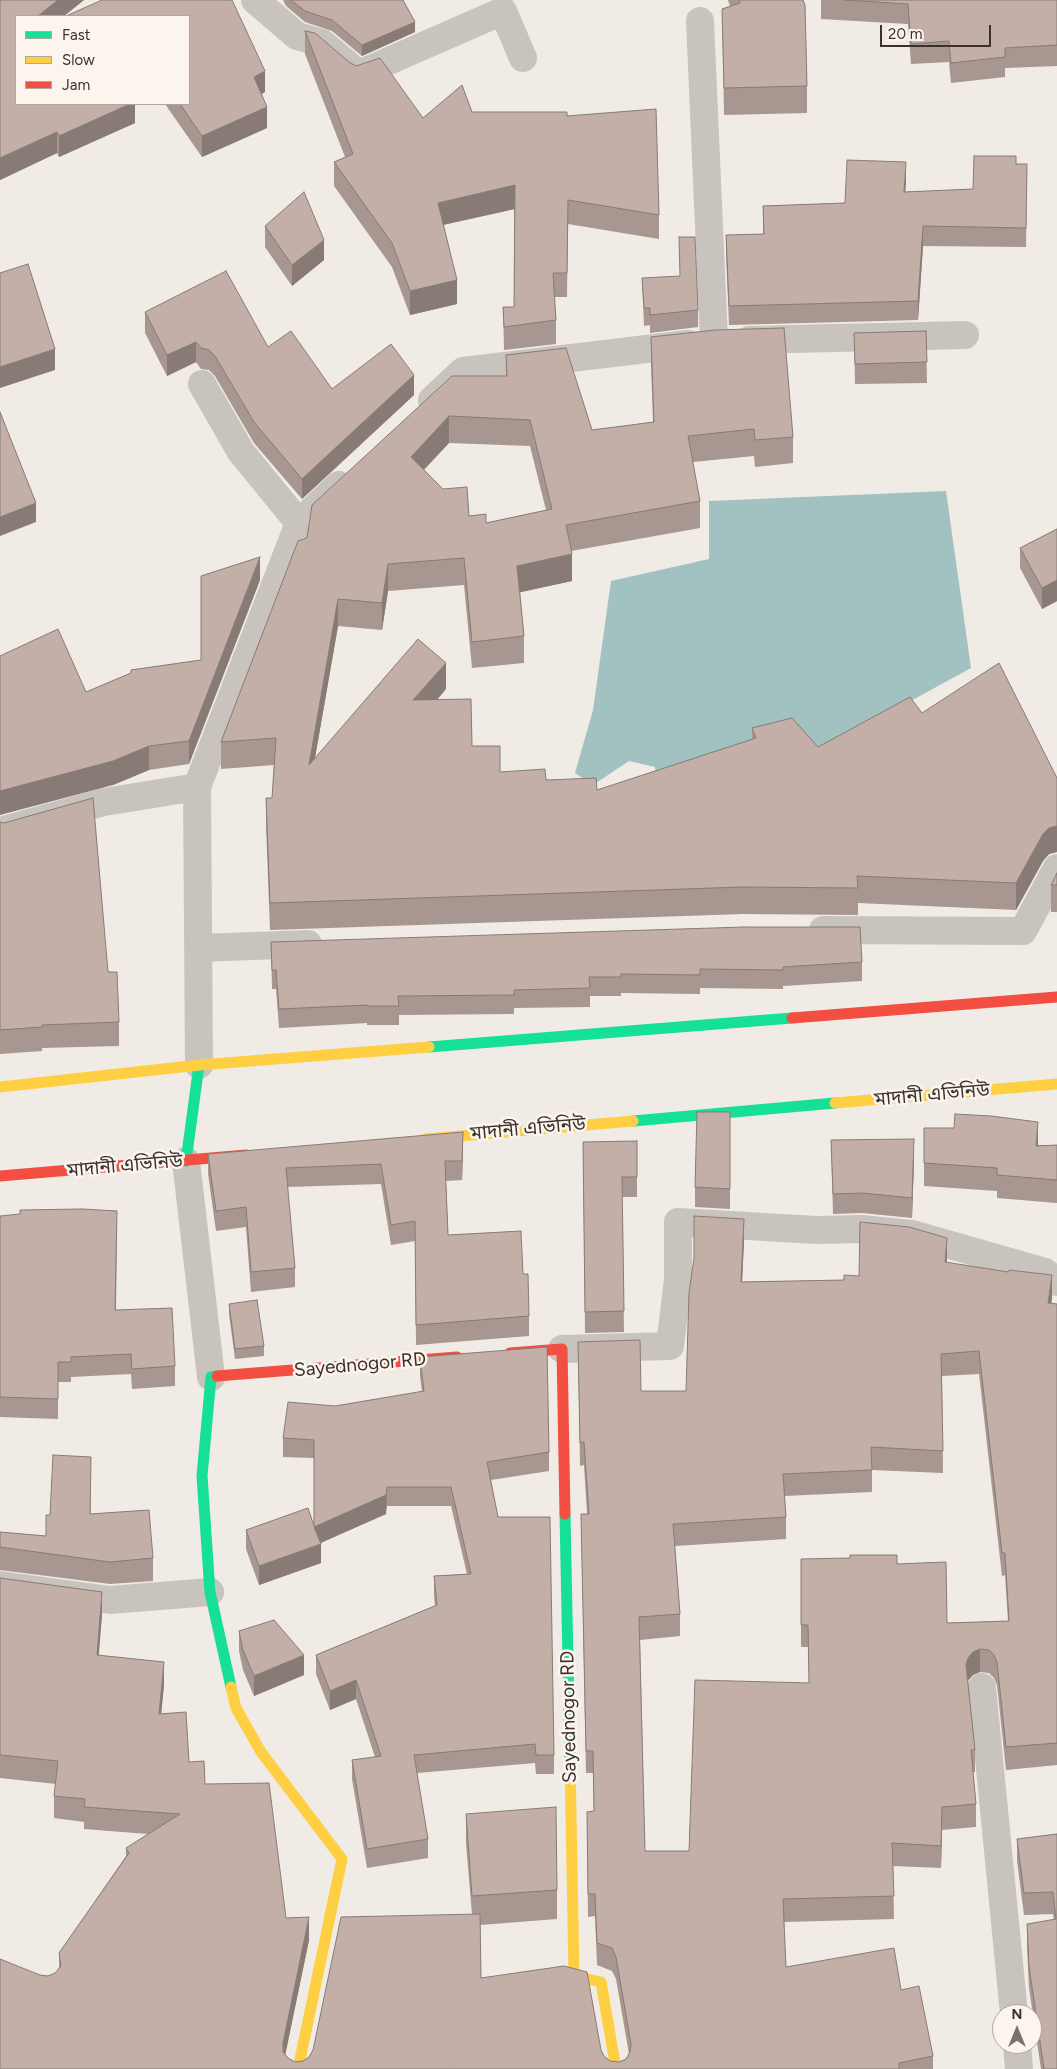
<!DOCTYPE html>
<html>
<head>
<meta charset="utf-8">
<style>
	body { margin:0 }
	#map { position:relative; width:1057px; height:2069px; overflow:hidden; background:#f0ebe5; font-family:Figtree,sans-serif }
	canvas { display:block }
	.legend { position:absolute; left:15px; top:15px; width:175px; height:90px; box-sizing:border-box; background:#fbf5ee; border:1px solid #aea6a0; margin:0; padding:6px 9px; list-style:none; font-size:15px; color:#3b302b }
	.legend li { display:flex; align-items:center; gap:10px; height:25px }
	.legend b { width:25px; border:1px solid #aea6a0 }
	.north { position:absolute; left:992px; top:2004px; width:50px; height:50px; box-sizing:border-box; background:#fbf5ee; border:1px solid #aea6a0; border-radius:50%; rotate:0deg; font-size:14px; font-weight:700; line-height:20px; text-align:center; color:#3b302b }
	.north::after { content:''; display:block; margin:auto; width:18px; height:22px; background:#7a716c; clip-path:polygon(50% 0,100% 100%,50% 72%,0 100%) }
	.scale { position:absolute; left:880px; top:25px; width:111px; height:22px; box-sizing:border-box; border:2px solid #3b302b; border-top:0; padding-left:6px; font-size:15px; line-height:18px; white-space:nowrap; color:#3b302b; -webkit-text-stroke:4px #fbf5ee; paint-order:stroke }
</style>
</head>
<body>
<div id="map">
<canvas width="1057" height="2069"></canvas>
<ul class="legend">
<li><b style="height:6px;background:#16e098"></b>Fast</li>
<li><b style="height:6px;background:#ffcf43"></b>Slow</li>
<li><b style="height:6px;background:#f24e42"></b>Jam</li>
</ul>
<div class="north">N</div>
<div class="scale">20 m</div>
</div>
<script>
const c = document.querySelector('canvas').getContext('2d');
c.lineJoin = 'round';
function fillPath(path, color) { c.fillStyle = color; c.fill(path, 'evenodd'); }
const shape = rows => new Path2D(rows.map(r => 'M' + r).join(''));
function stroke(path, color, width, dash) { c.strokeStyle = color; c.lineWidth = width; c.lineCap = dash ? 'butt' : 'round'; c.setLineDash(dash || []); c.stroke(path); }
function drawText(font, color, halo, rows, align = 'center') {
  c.font = font + ' Figtree,"Noto Sans Bengali",sans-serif'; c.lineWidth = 5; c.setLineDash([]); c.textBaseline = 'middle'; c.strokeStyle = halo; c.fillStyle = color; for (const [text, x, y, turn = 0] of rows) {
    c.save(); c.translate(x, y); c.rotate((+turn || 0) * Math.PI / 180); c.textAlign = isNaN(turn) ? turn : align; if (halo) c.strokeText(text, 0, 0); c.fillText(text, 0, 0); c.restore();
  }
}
fillPath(shape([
	[946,491,971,668,814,754,658,785,655,767,629,761,593,785,575,773,593,710,611,581,709,559,709,501]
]), '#a1c2c1');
stroke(shape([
	[255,0,297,36,322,43,359,74,503,11,523,58],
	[700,21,714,341],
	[749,340,965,335],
	[202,384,241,452,299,523],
	[432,400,463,371,688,344],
	[197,787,199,1065],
	[0,831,104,802,197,787,299,523,339,485],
	[823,930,1023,931,1057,868],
	[200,948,308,944],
	[186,1161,211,1377],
	[562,1349,670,1346,678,1280,678,1222,817,1230,861,1229,912,1234,1045,1272,1057,1282],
	[0,1585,110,1600,210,1592],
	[982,1687,1014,2014],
	[1017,2044,1019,2069]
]), '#c9c3be', 28);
stroke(shape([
	[429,1047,792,1018],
	[633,1121,835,1103],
	[186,1161,199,1065],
	[217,1376,211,1377,202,1476,210,1592,231,1687],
	[565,1514,570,1762]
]), '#16e098', 11);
stroke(shape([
	[0,1087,199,1065,429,1047],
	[835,1103,1057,1084],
	[426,1139,633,1121],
	[231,1687,236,1708,261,1752,342,1859,298,2069],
	[570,1762,574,1976,601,1982,616,2069]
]), '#ffcf43', 11);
stroke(shape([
	[792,1018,1057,997],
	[0,1176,246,1155],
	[510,1353,562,1349,565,1514],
	[217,1376,457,1357]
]), '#f24e42', 11);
fillPath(shape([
	[0,0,84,0,64,16,16,16,135,104,135,123,59,157,57,153,0,180],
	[283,0,403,0,415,32,362,56,332,31,305,22,286,6],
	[728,0,803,0,807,86,807,113,724,115,722,9,730,6],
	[821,0,1057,0,1057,66,1005,68,1005,77,951,83,949,62,911,64,908,24,821,19],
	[305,31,349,62,423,118,472,112,567,116,659,215,659,239,568,224,567,297,554,297,556,320,556,344,504,350,503,307,514,307,514,209,443,225,457,304,410,315,392,267,334,186,334,162,345,157,305,54],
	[265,92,262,94,267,128,202,157,165,104,189,104],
	[1016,164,1027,164,1026,247,923,246,918,320,729,325,726,254,726,235,763,234,763,206,845,203,906,181,905,192,973,189],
	[265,226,324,260,292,286,265,247],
	[642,278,698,310,698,327,650,333,650,325,644,326],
	[145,312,268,347,332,389,414,395,302,499,254,443,215,376,209,370,201,369,196,362,167,376,145,333],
	[926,331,927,383,855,384,854,333],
	[651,337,793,437,793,463,755,467,754,456,693,462,700,501,700,528,571,551,572,581,520,592,524,636,524,663,472,668,464,585,388,591,382,630,338,626,315,758,446,689,437,700,472,746,500,772,546,780,597,790,752,740,752,728,818,747,922,713,1057,778,1057,852,1049,854,1043,861,1016,910,858,903,858,915,743,914,270,930,266,825,266,798,272,798,274,765,221,769,221,742,307,538,312,505,506,376,506,355,592,430,653,422,651,364],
	[449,443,530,446,546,510,486,523,469,516,424,470],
	[1057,529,1057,601,1042,609,1020,568,1020,548],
	[260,580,189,764,149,770,113,785,86,692,131,673,131,670,201,660],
	[0,822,108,972,119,1022,119,1046,42,1048,42,1051,0,1054],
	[1057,873,1057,912,1051,912,1051,885],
	[271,942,862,962,862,981,783,986,783,989,700,988,700,994,621,993,621,996,590,996,590,1007,514,1008,514,1014,399,1015,399,1025,367,1025,367,1023,279,1028,276,989,272,989],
	[730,1112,730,1209,695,1207,695,1187],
	[924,1128,1038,1145,1057,1145,1057,1203,997,1198,997,1191,924,1186],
	[831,1140,914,1159,912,1218,862,1213,833,1214],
	[637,1141,637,1197,622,1197,624,1332,585,1333,583,1142],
	[463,1151,462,1180,446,1181,448,1235,523,1274,529,1316,529,1336,416,1345,415,1241,391,1245,381,1184,287,1187,295,1268,295,1287,251,1292,246,1227,216,1231,208,1174,208,1154],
	[0,1216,117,1232,116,1310,175,1366,175,1386,132,1389,131,1374,71,1377,71,1382,58,1382,58,1419,0,1417],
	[744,1241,742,1282,844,1280,859,1276,947,1263,1052,1298,1051,1304,1057,1304,1057,1765,1006,1770,997,1685,994,1678,989,1673,980,1672,973,1675,968,1681,975,1750,975,1772,973,1772,976,1804,976,1827,942,1830,941,1868,893,1866,894,1919,784,1922,786,1967,901,1990,933,2056,933,2069,0,2069,40,1975,48,1976,55,1973,59,1968,59,1953,126,1856,126,1848,148,1834,84,1829,84,1822,54,1818,54,1796,56,1784,0,1778,0,1578,102,1615,98,1655,164,1685,161,1714,189,1762,205,1784,286,1918,309,1940,285,2054,288,2058,295,2062,303,2061,309,2057,472,1914,466,1843,466,1814,557,1890,557,1919,480,1925,481,1978,601,2050,604,2056,610,2061,619,2062,626,2059,629,2054,616,1979,612,1971,597,1965,595,1916,588,1917,587,1812,594,1811,593,1773,586,1773,581,1514,587,1514,584,1465,580,1466,578,1342,641,1391,686,1391],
	[979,1374,1002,1576,1005,1575,1008,1621,947,1623,801,1559,801,1647,808,1647,809,1683,689,1851,645,1851,640,1640,680,1636,680,1614,675,1546,786,1539,786,1517,784,1496,872,1492,872,1470,943,1473,942,1376],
	[229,1304,264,1346,264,1356,235,1359,229,1314],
	[420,1357,549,1452,549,1471,491,1480,498,1517,554,1755,554,1774,536,1774,535,1763,417,1773,428,1839,428,1858,367,1868,352,1779,352,1760,375,1757,356,1699,330,1710,316,1674,316,1655,435,1606,434,1595,434,1576,467,1574,451,1506,387,1506,386,1514,320,1543,321,1563,259,1585,246,1549,246,1530,314,1526,314,1458,283,1457,283,1438,335,1406,422,1392,420,1376],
	[91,1479,90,1514,153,1558,153,1581,110,1584,0,1570,0,1532,46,1536,50,1515],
	[239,1631,304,1675,254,1696,243,1670,239,1651],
	[1057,1834,1057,2069,1041,2069,1029,1988,1027,1947,1027,1924,1054,1920,1053,1914,1024,1915,1017,1861,1017,1839]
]), '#a89690');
fillPath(shape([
	[58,0,84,0,64,16,38,16],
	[415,22,415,32,362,56,362,45],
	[265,71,265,92,254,98,254,77],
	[127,104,135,104,135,123,59,157,59,136],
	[267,107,267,128,202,157,202,136],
	[57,132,57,153,0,180,0,158],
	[906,162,906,181,904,211,904,192],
	[515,185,515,209,438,226,438,203],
	[923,226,923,246,918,320,918,301],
	[324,240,324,260,292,286,292,265],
	[457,280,457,304,410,315,410,291],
	[196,342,196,362,167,376,167,355],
	[55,349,55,370,0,388,0,367],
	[414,375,414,395,302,499,302,479],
	[449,416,449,443,411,483,411,457],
	[36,503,36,522,0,536,0,517],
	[572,554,572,581,517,593,517,566],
	[260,557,260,580,189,764,189,741],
	[388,564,388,591,382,630,382,603],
	[1057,580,1057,601,1042,609,1042,588],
	[338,599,338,626,309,792,309,765],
	[446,663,446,689,413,727,413,700],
	[149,746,149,770,113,785,0,815,0,791],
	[1057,826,1057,852,1049,854,1043,861,1016,910,1016,883,1043,834,1049,828],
	[1038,1122,1038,1145,1036,1168,1036,1146],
	[463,1132,463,1151,462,1180,462,1161],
	[914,1139,914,1159,912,1218,912,1198],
	[744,1219,744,1241,741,1304,741,1282],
	[947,1238,947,1260,945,1285,945,1262],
	[1052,1275,1052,1298,1048,1326,1048,1303],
	[91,1457,91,1479,90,1537,90,1514],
	[387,1487,386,1514,314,1546,314,1527],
	[321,1544,321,1563,259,1585,259,1566],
	[102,1592,102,1615,97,1678,97,1655],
	[980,1649,980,1672,973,1675,968,1680,966,1665,968,1658,973,1652],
	[304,1655,304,1675,254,1696,254,1676],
	[164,1662,164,1685,159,1736,159,1714],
	[356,1680,356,1699,330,1710,330,1691],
	[942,1807,942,1830,941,1868,941,1846],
	[309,1917,309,1940,283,2066,283,2043]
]), '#887a75');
const building = shape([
	[0,0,58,0,38,16,16,16,16,104,130,104,59,136,57,132,0,158,0,0],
	[102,0,232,0,265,71,254,77,267,107,202,136,180,104,189,104,189,16,66,16,102,0],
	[291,0,403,0,415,22,362,45,332,20,305,11,291,0],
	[739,0,803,0,805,5,807,86,724,88,722,9,740,3,739,0],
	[845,0,1057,0,1057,45,1005,48,1005,57,951,63,949,41,911,44,908,4,845,0],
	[305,31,315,33,349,62,356,66,380,58,423,118,462,85,472,112,567,112,567,116,656,109,659,215,568,200,567,273,553,273,556,320,504,327,503,307,514,307,515,185,438,203,457,280,410,291,392,243,334,162,353,154,305,31],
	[974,156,1016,156,1016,164,1027,164,1026,228,923,226,918,301,729,306,726,235,764,234,763,206,845,203,847,160,906,162,904,192,973,189,974,156],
	[304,192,324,240,292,265,265,226,304,192],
	[679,237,695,237,698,310,650,315,650,308,644,308,642,278,680,276,679,237],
	[28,264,55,349,0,367,0,273,28,264],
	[226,271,268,347,291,331,332,389,391,344,414,375,302,479,254,422,215,356,209,350,201,348,196,342,167,355,145,312,226,271],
	[784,328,793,437,755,440,754,429,688,436,700,501,566,525,572,554,517,566,524,636,472,642,464,558,388,564,382,603,338,599,309,765,418,639,446,663,413,700,471,699,472,746,500,746,500,772,545,769,546,780,596,778,597,790,756,738,752,728,792,718,818,747,910,697,922,713,999,663,1057,778,1057,826,1049,828,1043,834,1016,883,857,876,858,888,743,887,270,903,266,798,272,798,276,738,221,742,298,541,307,538,312,505,452,376,507,376,506,355,566,348,592,430,654,422,651,337,715,330,784,328],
	[449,416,530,420,552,509,486,523,486,514,469,516,467,487,443,489,411,457,449,416],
	[926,331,927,362,855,364,854,333,926,331],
	[0,412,36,503,0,517,0,412],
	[1057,529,1057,580,1042,588,1020,548,1057,529],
	[260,557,189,741,149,746,113,761,0,791,0,656,58,629,86,692,131,673,131,670,201,660,201,576,260,557],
	[93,798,108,972,117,972,119,1022,42,1025,42,1027,0,1030,0,822,4,823,93,798],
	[1057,873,1057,885,1051,885,1057,873],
	[744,927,860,927,862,962,783,967,783,970,700,969,700,975,621,974,621,977,589,977,590,988,514,990,514,995,398,996,399,1006,367,1006,367,1005,279,1009,276,970,272,970,271,942,744,927],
	[697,1112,730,1112,730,1189,695,1187,697,1112],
	[955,1114,991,1116,1038,1122,1036,1146,1057,1145,1057,1180,997,1175,997,1168,924,1163,924,1128,954,1128,955,1114],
	[463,1132,462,1161,445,1161,448,1235,521,1231,523,1274,528,1274,529,1316,416,1325,415,1221,391,1225,381,1164,286,1168,295,1268,251,1272,246,1207,216,1211,208,1154,463,1132],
	[914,1139,912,1198,862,1193,833,1194,831,1140,914,1139],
	[637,1141,637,1177,622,1177,624,1311,585,1312,583,1142,637,1141],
	[82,1209,117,1211,115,1310,172,1308,175,1366,132,1369,131,1354,71,1357,71,1362,58,1362,58,1399,0,1397,0,1216,20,1214,20,1210,82,1209],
	[694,1216,744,1219,741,1282,844,1280,844,1275,859,1276,860,1222,909,1227,947,1238,945,1262,1008,1272,1009,1270,1052,1275,1048,1303,1057,1304,1057,1743,1006,1747,997,1662,994,1655,989,1650,980,1649,973,1652,968,1658,966,1665,975,1750,971,1750,976,1804,942,1807,941,1846,892,1843,894,1896,783,1899,786,1967,894,1948,901,1990,919,1986,933,2056,899,2063,899,2069,0,2069,0,1959,40,1975,48,1976,55,1973,61,1966,59,1953,129,1853,126,1848,180,1814,84,1807,85,1799,54,1796,58,1761,0,1755,0,1578,102,1592,97,1655,164,1662,159,1714,186,1712,189,1762,204,1761,205,1784,269,1783,286,1918,309,1917,283,2043,283,2052,288,2058,295,2062,303,2061,309,2057,313,2050,341,1917,480,1914,481,1978,564,1966,587,1972,601,2050,604,2056,610,2061,619,2062,626,2059,630,2052,631,2044,616,1957,612,1948,597,1943,595,1894,588,1894,587,1812,594,1811,593,1751,586,1751,581,1514,589,1514,584,1442,580,1443,578,1342,640,1340,641,1391,686,1391,689,1293,694,1258,694,1216],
	[979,1351,1002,1553,1005,1553,1009,1621,947,1623,946,1562,897,1564,897,1555,850,1555,850,1558,801,1559,801,1625,808,1625,809,1683,695,1680,689,1851,645,1851,639,1617,680,1614,673,1524,786,1517,783,1474,872,1470,871,1447,943,1451,941,1354,979,1351],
	[257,1300,264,1346,235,1349,229,1304,257,1300],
	[547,1347,549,1452,487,1462,498,1517,550,1517,554,1755,536,1755,535,1744,414,1755,428,1839,367,1849,352,1760,381,1756,356,1680,330,1691,316,1655,437,1605,434,1576,471,1574,451,1487,387,1487,386,1495,314,1527,321,1544,259,1566,246,1530,308,1508,314,1526,314,1440,283,1438,288,1402,335,1406,424,1391,420,1357,547,1347],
	[53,1455,91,1457,90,1514,149,1510,153,1558,110,1562,0,1547,0,1532,46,1536,46,1515,50,1515,53,1455],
	[274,1620,304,1655,254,1676,243,1650,239,1631,274,1620],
	[556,1807,557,1890,472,1896,466,1814,556,1807],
	[1057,1834,1057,2069,1044,2069,1029,1966,1027,1924,1056,1919,1053,1892,1024,1893,1017,1839,1057,1834]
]);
fillPath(building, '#c3afa7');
stroke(building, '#887a75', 1);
drawText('19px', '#3b302b', '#fbf5ee', [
	["মাদানী এভিনিউ",932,1095,-5],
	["মাদানী এভিনিউ",528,1129,-5],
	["মাদানী এভিনিউ",125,1166,-5],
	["Sayednogor RD",360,1365,-5],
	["Sayednogor RD",569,1717,-91]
]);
</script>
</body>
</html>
